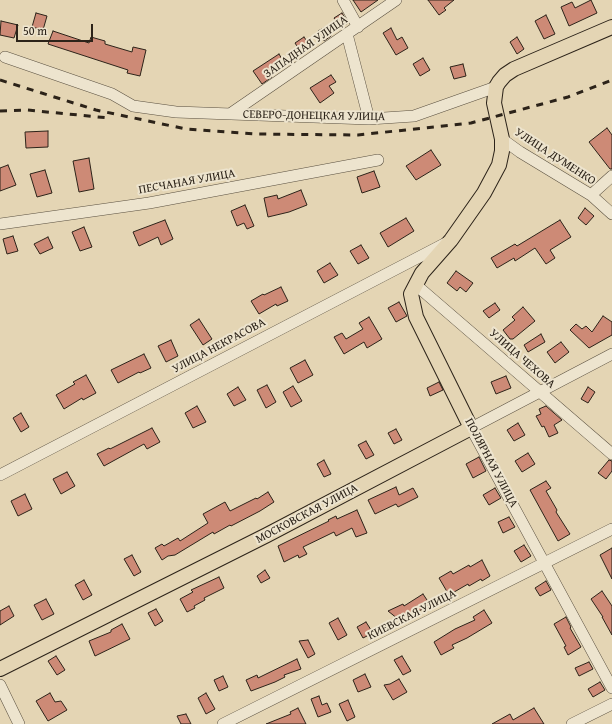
<!DOCTYPE html>
<html>
<head>
<meta charset="utf-8">
<style>
	body { margin:0 }
	#map { position:relative; width:612px; height:724px; overflow:hidden; background:#e4d5b4; font-family:"Gentium Book Plus",serif }
	canvas { display:block }
	.scale { position:absolute; left:16px; top:24px; width:77px; height:18px; box-sizing:border-box; border:2px solid #2c2319; border-top:0; padding-left:5px; font-size:12px; line-height:14px; white-space:nowrap; color:#2c2319; -webkit-text-stroke:3px #ede4ce; paint-order:stroke }
</style>
</head>
<body>
<div id="map">
<canvas width="612" height="724"></canvas>
<div class="scale">50 m</div>
</div>
<script>
const c = document.querySelector('canvas').getContext('2d');
c.lineJoin = 'round';
function fillPath(path, color) { c.fillStyle = color; c.fill(path, 'evenodd'); }
const shape = rows => new Path2D(rows.map(r => 'M' + r).join(''));
function stroke(path, color, width, dash) { c.strokeStyle = color; c.lineWidth = width; c.lineCap = dash ? 'butt' : 'round'; c.setLineDash(dash || []); c.stroke(path); }
function drawText(font, color, halo, rows, align = 'center') {
  c.font = font + ' "Gentium Book Plus",serif'; c.lineWidth = 4; c.setLineDash([]); c.textBaseline = 'middle'; c.strokeStyle = halo; c.fillStyle = color; for (const [text, x, y, turn = 0] of rows) {
    c.save(); c.translate(x, y); c.rotate((+turn || 0) * Math.PI / 180); c.textAlign = isNaN(turn) ? turn : align; if (halo) c.strokeText(text, 0, 0); c.fillText(text, 0, 0); c.restore();
  }
}
const building = shape([
	[353,0,378,0,361,12,353,0],
	[428,0,454,0,444,8,446,10,439,15,428,0],
	[591,0,597,13,569,26,561,7,572,2,575,8,591,0],
	[36,13,47,16,43,30,32,27,36,13],
	[342,13,348,23,330,33,331,36,324,41,318,31,336,21,334,18,342,13],
	[546,15,555,34,544,39,535,21,546,15],
	[1,21,18,25,14,38,0,35,1,21],
	[391,28,397,40,402,37,408,48,396,55,383,33,391,28],
	[53,31,89,43,91,37,105,41,105,44,132,52,133,47,146,50,140,76,127,73,128,70,48,44,53,31],
	[304,37,311,47,302,54,295,43,304,37],
	[517,37,524,49,517,54,510,42,517,37],
	[279,54,286,66,271,76,272,77,262,84,253,71,279,54],
	[423,58,430,70,420,76,413,64,423,58],
	[463,64,466,76,454,79,450,67,463,64],
	[331,75,336,82,329,86,334,93,320,103,310,88,331,75],
	[607,128,612,135,612,169,610,169,589,142,607,128],
	[48,131,48,147,26,148,25,132,48,131],
	[431,150,441,165,416,180,406,166,431,150],
	[89,158,94,189,79,192,73,161,89,158],
	[8,165,16,185,0,191,0,168,8,165],
	[45,170,52,193,37,197,30,174,45,170],
	[374,171,380,187,362,193,357,177,374,171],
	[301,190,307,205,289,212,268,217,264,198,277,195,278,199,301,190],
	[245,205,254,226,247,229,244,223,237,226,231,211,245,205],
	[585,208,594,216,586,225,578,218,585,208],
	[406,218,414,231,388,247,380,233,406,218],
	[165,220,173,239,161,245,158,237,139,246,133,232,165,220],
	[560,220,571,237,550,250,555,258,546,264,535,248,515,261,514,258,497,268,491,258,515,244,517,246,560,220],
	[84,227,92,247,80,251,72,232,84,227],
	[13,236,18,251,7,254,3,239,13,236],
	[48,237,53,248,40,254,34,244,48,237],
	[361,245,369,258,358,264,350,251,361,245],
	[330,263,338,275,324,283,317,271,330,263],
	[456,271,473,283,466,292,460,287,457,291,447,283,456,271],
	[281,287,288,301,277,306,276,304,259,314,251,301,263,294,264,295,281,287],
	[399,302,407,316,396,322,388,308,399,302],
	[495,303,500,310,489,318,483,311,495,303],
	[523,307,535,321,513,339,510,339,503,330,515,320,512,317,523,307],
	[603,316,612,322,612,335,589,348,570,330,576,324,582,329,586,326,592,332,603,316],
	[369,317,382,339,367,348,364,342,344,354,334,337,342,333,346,339,363,329,359,323,369,317],
	[199,319,212,339,203,345,190,325,199,319],
	[541,334,545,342,528,352,524,345,541,334],
	[171,340,178,356,166,362,158,346,171,340],
	[561,342,569,352,555,363,547,352,561,342],
	[144,354,151,368,140,373,139,372,118,383,111,370,144,354],
	[305,360,313,375,298,383,290,368,305,360],
	[86,375,96,393,83,400,82,398,64,409,56,395,75,384,73,382,86,375],
	[506,376,511,388,496,394,491,382,506,376],
	[439,382,443,390,430,396,427,388,439,382],
	[267,385,276,402,266,408,257,390,267,385],
	[293,386,302,401,291,407,283,392,293,386],
	[238,387,246,400,234,406,227,394,238,387],
	[588,387,595,392,588,403,581,399,588,387],
	[197,406,206,422,193,428,185,413,197,406],
	[546,406,562,420,554,425,558,433,549,437,544,426,542,427,536,416,541,414,539,409,546,406],
	[21,413,29,427,21,432,13,418,21,413],
	[518,423,525,435,514,441,507,430,518,423],
	[152,428,160,442,147,449,144,444,104,466,97,454,109,448,110,449,152,428],
	[396,429,402,440,394,444,388,433,396,429],
	[366,441,374,455,366,459,358,445,366,441],
	[528,453,535,464,522,472,515,461,528,453],
	[479,457,486,471,473,478,466,464,479,457],
	[324,460,331,474,324,477,317,464,324,460],
	[609,460,612,461,612,471,606,479,598,473,609,460],
	[67,472,75,486,61,494,53,479,67,472],
	[546,481,551,488,546,491,557,510,556,512,570,534,558,541,530,490,546,481],
	[396,487,399,495,413,488,418,497,398,507,396,504,375,514,368,500,396,487],
	[495,488,501,498,489,505,483,495,495,488],
	[268,492,274,502,260,511,231,526,230,525,214,534,213,532,175,555,168,556,162,560,155,548,162,544,164,546,178,538,180,541,208,523,203,514,225,502,230,511,256,498,257,499,268,492],
	[25,494,32,509,18,516,11,501,25,494],
	[357,510,367,533,356,537,352,528,336,536,334,532,303,547,307,554,299,558,298,555,284,562,278,546,329,521,328,520,336,516,337,519,357,510],
	[509,517,515,527,503,533,498,522,509,517],
	[524,545,531,556,521,562,514,551,524,545],
	[612,548,612,579,600,555,612,548],
	[132,555,141,572,134,576,124,559,132,555],
	[482,560,490,576,482,581,481,579,469,586,468,584,449,595,439,578,451,571,453,574,469,565,470,567,482,560],
	[265,570,270,578,261,583,257,576,265,570],
	[219,577,224,588,204,598,205,600,194,606,195,608,187,612,180,599,193,592,191,590,219,577],
	[84,580,92,595,83,600,75,585,84,580],
	[546,581,551,590,540,596,535,588,546,581],
	[602,591,612,606,612,635,602,617,603,617,591,599,602,591],
	[423,594,431,606,398,619,388,611,403,604,404,606,423,594],
	[46,599,54,614,42,620,34,605,46,599],
	[9,606,14,616,0,625,0,611,9,606],
	[156,609,163,621,155,626,148,613,156,609],
	[484,610,492,623,467,638,452,645,454,648,441,655,434,642,455,629,475,620,473,617,484,610],
	[566,617,571,627,570,628,581,647,568,655,564,647,566,646,554,624,566,617],
	[338,618,347,635,338,640,329,623,338,618],
	[366,622,373,633,363,638,357,627,366,622],
	[122,624,130,639,95,656,89,641,111,632,111,630,122,624],
	[308,640,315,654,308,658,299,641,308,640],
	[56,656,65,670,57,675,48,661,56,656],
	[402,656,411,671,403,675,394,660,402,656],
	[297,659,301,669,284,675,285,677,275,682,251,691,246,680,257,675,258,678,297,659],
	[589,662,593,669,579,676,575,668,589,662],
	[365,674,371,687,358,692,353,680,365,674],
	[223,676,228,687,219,691,214,680,223,676],
	[399,679,407,692,393,700,384,685,390,684,399,679],
	[600,682,605,690,593,697,588,689,600,682],
	[50,693,55,702,61,701,67,710,48,721,36,701,50,693],
	[206,693,215,709,206,714,198,698,206,693],
	[319,696,322,705,327,703,331,712,318,717,311,699,319,696],
	[348,700,355,717,347,721,339,704,348,700],
	[298,708,306,724,266,724,291,714,290,712,298,708],
	[534,708,544,724,492,724,510,714,513,720,534,708],
	[186,714,191,724,181,724,177,716,186,714]
]);
fillPath(building, '#cd8a76');
stroke(building, '#2c2319', 1);
const minor = shape([
	[343,0,358,27],
	[347,34,369,119],
	[5,57,112,94,133,106,176,112,369,119,414,116,496,87],
	[230,114,396,0],
	[502,139,520,152,591,195,612,214],
	[591,195,612,176],
	[0,224,149,203,378,160],
	[416,285,612,454],
	[612,354,471,428,612,688],
	[0,475,446,243],
	[0,685,19,724],
	[223,724,612,529],
	[572,724,612,704]
]);
const major = shape([
	[0,669,267,535,471,428,416,317,411,294,422,273,451,240,484,193,499,165,502,151,502,139,494,103,496,87,499,82,505,75,514,69,612,27]
]);
stroke(minor, '#5a5040', 12);
stroke(major, '#2c2319', 16);
stroke(minor, '#ede4ce', 11);
stroke(major, '#e4d5b4', 14);
stroke(shape([
	[0,80,96,110,186,129,256,134,358,135,471,123,568,97,612,80],
	[0,111,27,110,109,118]
]), '#2c2319', 3, [7, 7]);
drawText('12px', '#2c2319', '#ede4ce', [
	["ЗАПАДНАЯ УЛИЦА",306,47,-35],
	["СЕВЕРО-ДОНЕЦКАЯ УЛИЦА",314,116,1],
	["УЛИЦА ДУМЕНКО",555,157,33],
	["ПЕСЧАНАЯ УЛИЦА",187,182,-10],
	["УЛИЦА НЕКРАСОВА",219,346,-28],
	["УЛИЦА ЧЕХОВА",522,359,41],
	["ПОЛЯРНАЯ УЛИЦА",491,463,62],
	["МОСКОВСКАЯ УЛИЦА",307,514,-28],
	["КИЕВСКАЯ УЛИЦА",412,615,-27]
]);
</script>
</body>
</html>
